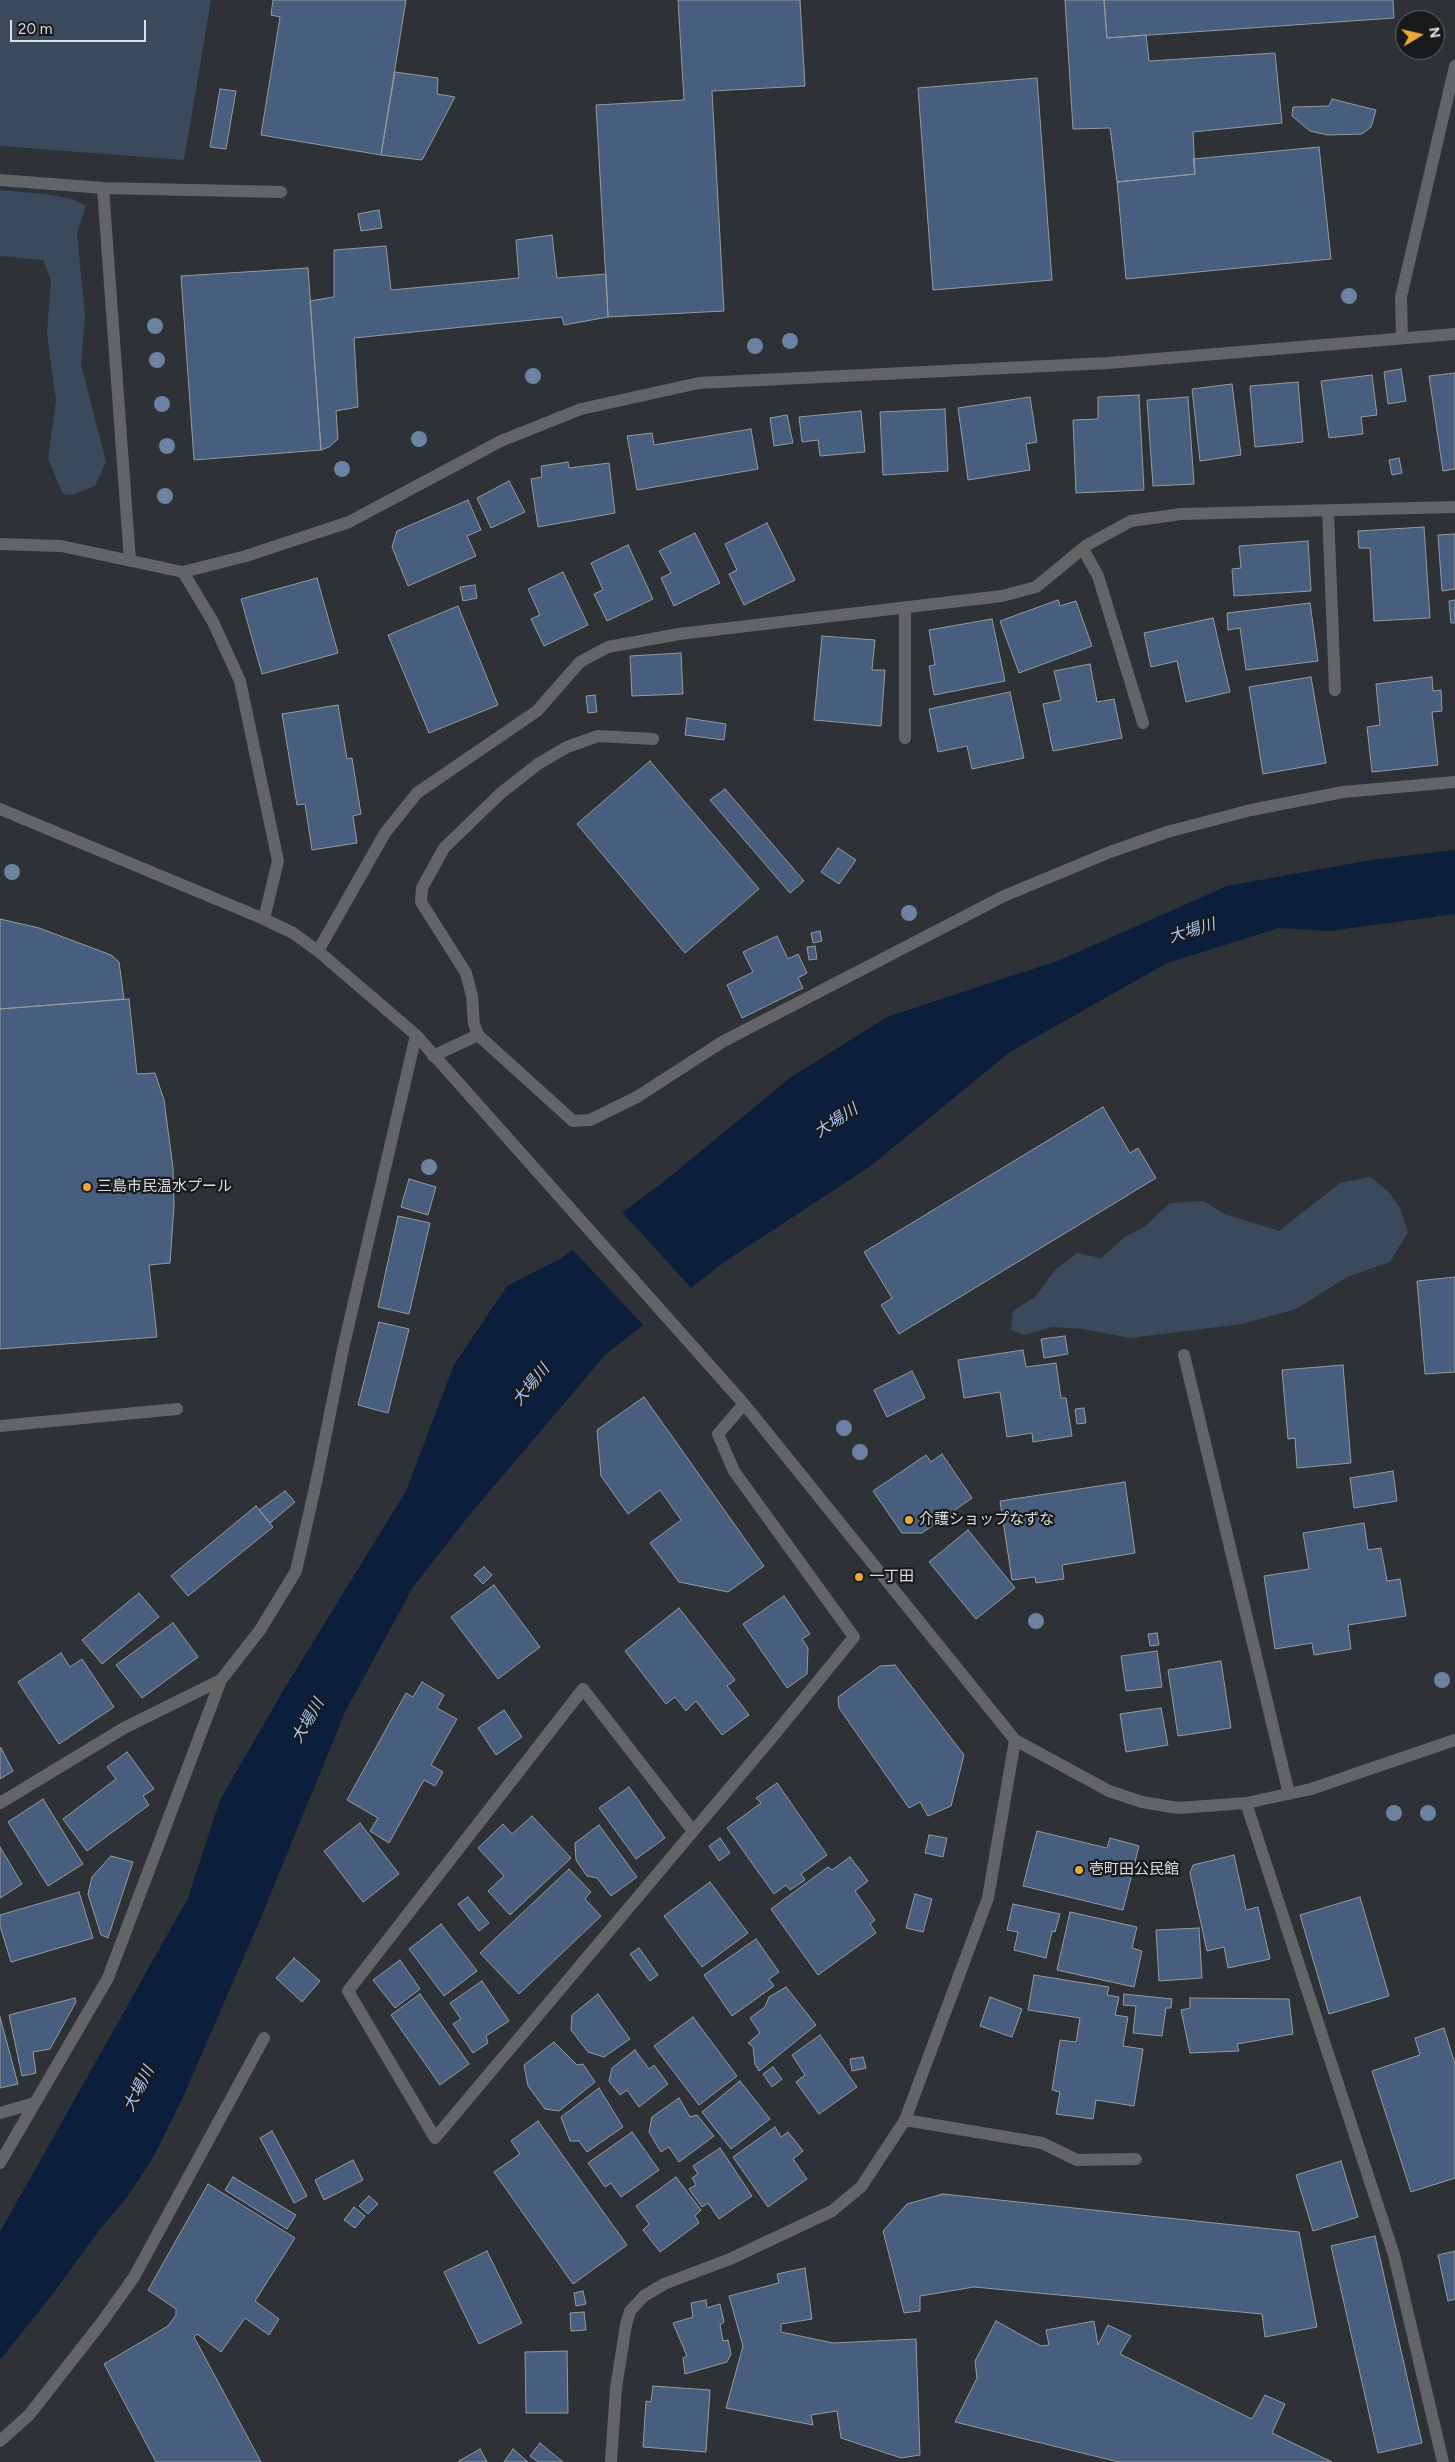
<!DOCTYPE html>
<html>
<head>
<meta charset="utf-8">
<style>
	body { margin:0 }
	#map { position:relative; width:1455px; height:2462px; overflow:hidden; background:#2e3135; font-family:Figtree,sans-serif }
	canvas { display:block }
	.north { position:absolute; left:1395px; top:10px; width:50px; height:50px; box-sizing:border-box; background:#17191b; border:1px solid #66686b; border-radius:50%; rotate:81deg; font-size:14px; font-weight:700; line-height:20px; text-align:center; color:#dddfe2 }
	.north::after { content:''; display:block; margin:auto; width:18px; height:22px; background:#eaaa39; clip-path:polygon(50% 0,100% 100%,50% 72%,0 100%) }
	.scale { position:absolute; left:10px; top:20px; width:136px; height:22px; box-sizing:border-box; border:2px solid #dddfe2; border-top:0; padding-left:6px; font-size:15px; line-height:18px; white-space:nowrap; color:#dddfe2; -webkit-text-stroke:4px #17191b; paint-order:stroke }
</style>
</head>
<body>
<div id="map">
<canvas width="1455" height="2462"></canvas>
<div class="north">N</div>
<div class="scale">20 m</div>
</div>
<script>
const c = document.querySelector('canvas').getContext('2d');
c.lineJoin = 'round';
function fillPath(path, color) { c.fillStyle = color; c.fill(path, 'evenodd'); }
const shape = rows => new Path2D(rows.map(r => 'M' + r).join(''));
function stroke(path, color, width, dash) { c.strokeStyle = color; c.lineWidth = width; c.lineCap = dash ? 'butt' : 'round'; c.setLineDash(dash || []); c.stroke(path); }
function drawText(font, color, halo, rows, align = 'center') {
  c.font = font + ' Figtree,"Noto Sans JP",sans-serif'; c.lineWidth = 4.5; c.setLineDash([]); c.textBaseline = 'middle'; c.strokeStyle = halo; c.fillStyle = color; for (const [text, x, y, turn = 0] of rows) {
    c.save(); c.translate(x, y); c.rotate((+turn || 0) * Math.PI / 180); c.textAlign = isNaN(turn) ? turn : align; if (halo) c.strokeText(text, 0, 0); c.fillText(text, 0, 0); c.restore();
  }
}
fillPath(shape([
	[0,0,211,0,184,160,0,146],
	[0,190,45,194,72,199,86,206,77,233,85,316,81,364,106,462,95,486,72,495,63,494,48,459,56,401,47,333,51,280,43,260,0,256],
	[1370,1177,1389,1192,1400,1208,1408,1232,1390,1262,1347,1277,1296,1309,1242,1324,1130,1338,1083,1329,1052,1327,1024,1335,1011,1330,1013,1311,1035,1297,1055,1270,1077,1253,1101,1258,1126,1236,1143,1228,1170,1203,1203,1201,1225,1214,1279,1231,1340,1183]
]), '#3b495d');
fillPath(shape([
	[1455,850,1455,914,1329,931,1279,928,1167,963,1010,1052,868,1168,727,1260,606,1354,471,1513,413,1587,345,1712,262,1915,184,2095,154,2156,128,2196,100,2229,55,2291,0,2360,0,2232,188,1898,220,1800,283,1691,406,1491,454,1365,507,1286,560,1259,662,1183,790,1078,887,1017,1060,960,1227,886,1371,860]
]), '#0b1f3c');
fillPath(shape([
	[621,1211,693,1290,645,1327,571,1248]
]), '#2e3135');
const building = shape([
	[273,0,406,0,381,155,261,135,280,17,271,15,273,0],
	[678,0,800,0,805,86,712,91,724,311,608,317,596,105,684,100,678,0],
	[1065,0,1104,0,1107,38,1146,35,1149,61,1275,53,1282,123,1193,132,1195,174,1117,182,1110,128,1073,129,1065,0],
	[1104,0,1393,0,1394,18,1107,38,1104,0],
	[395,72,438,78,437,94,455,97,422,160,381,155,395,72],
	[1037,78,1052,280,933,290,918,88,1037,78],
	[220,89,236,91,226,149,210,147,220,89],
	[1332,99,1376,110,1371,127,1362,134,1328,135,1310,131,1292,116,1293,107,1329,106,1332,99],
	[1319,147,1331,259,1126,279,1117,182,1195,174,1193,159,1319,147],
	[379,210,382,228,361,231,358,214,379,210],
	[552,235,557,278,606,274,608,317,564,325,562,317,354,338,358,407,336,411,338,439,329,447,321,450,310,301,334,297,334,250,386,246,391,290,519,278,516,240,552,235],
	[308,268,321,450,194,460,181,276,308,268],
	[1401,369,1406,401,1388,404,1384,372,1401,369],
	[1455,373,1455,469,1443,471,1429,376,1455,373],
	[1372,375,1377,415,1361,417,1363,434,1329,438,1321,381,1372,375],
	[1298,382,1303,442,1255,447,1250,386,1298,382],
	[1232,384,1241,455,1200,461,1192,389,1232,384],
	[1139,395,1144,490,1076,493,1073,420,1098,419,1098,397,1139,395],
	[1030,397,1037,442,1026,444,1030,470,968,480,958,408,1030,397],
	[1188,397,1194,484,1153,486,1147,400,1188,397],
	[945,409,948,471,883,475,880,412,945,409],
	[861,411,865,452,820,456,818,440,802,442,799,417,861,411],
	[787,415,793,443,774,446,770,418,787,415],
	[751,429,758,469,637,490,627,436,652,433,654,445,751,429],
	[1399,458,1402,473,1392,475,1389,460,1399,458],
	[568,462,569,468,609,463,615,513,538,527,531,479,542,477,541,466,568,462],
	[509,481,525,512,491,528,477,498,509,481],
	[468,500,481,530,467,536,476,556,408,586,392,547,397,531,468,500],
	[767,523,795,580,744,605,729,574,737,570,725,544,767,523],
	[1424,527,1430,618,1374,621,1370,548,1359,548,1358,531,1424,527],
	[695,533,720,583,674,606,661,578,671,573,659,551,695,533],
	[1455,534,1455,589,1442,591,1438,535,1455,534],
	[1308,541,1311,591,1234,596,1232,569,1241,568,1239,546,1308,541],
	[628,545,653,599,607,621,594,594,603,590,591,563,628,545],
	[563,572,588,625,544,646,531,619,540,615,528,589,563,572],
	[317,578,338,653,262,674,241,599,317,578],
	[475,585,477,598,463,601,460,587,475,585],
	[1058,600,1060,606,1076,601,1092,646,1019,673,1000,621,1058,600],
	[1455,600,1455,623,1451,623,1449,601,1455,600],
	[1310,603,1318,661,1246,670,1240,628,1228,630,1227,613,1310,603],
	[458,606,498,705,429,733,388,635,458,606],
	[1213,618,1230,692,1186,702,1177,661,1151,667,1144,633,1213,618],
	[992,619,1005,681,934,695,929,666,935,665,929,630,992,619],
	[822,636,875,640,872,670,885,670,881,726,814,720,822,636],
	[681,653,683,694,632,696,630,656,681,653],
	[1090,664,1097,702,1114,699,1122,738,1053,751,1043,704,1061,700,1054,671,1090,664],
	[1311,677,1326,763,1263,774,1249,687,1311,677],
	[1432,677,1433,691,1441,690,1442,711,1432,712,1438,765,1372,772,1367,727,1380,725,1376,684,1432,677],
	[1010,692,1024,758,972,769,967,746,938,752,929,709,1010,692],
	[595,695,597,712,588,713,586,696,595,695],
	[338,705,347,759,352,758,361,814,353,816,357,843,312,850,305,804,297,805,282,714,338,705],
	[687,718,726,724,724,740,685,735,687,718],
	[650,761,759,889,685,953,577,824,650,761],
	[725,789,804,881,790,893,710,800,725,789],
	[838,848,856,860,839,884,821,872,838,848],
	[0,919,39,928,111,955,119,962,124,999,0,1009,0,919],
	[820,931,822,941,813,943,811,933,820,931],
	[777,936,788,959,798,954,807,973,798,978,803,988,742,1018,727,985,753,972,743,952,777,936],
	[815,946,817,959,809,960,807,947,815,946],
	[129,999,137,1074,155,1073,164,1100,173,1168,174,1206,170,1263,149,1265,157,1337,0,1349,0,1009,129,999],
	[1103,1107,1130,1153,1138,1148,1156,1178,899,1334,881,1305,892,1298,864,1252,1103,1107],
	[409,1179,436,1187,428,1215,401,1207,409,1179],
	[398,1216,430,1223,409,1314,378,1307,398,1216],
	[1455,1277,1455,1372,1425,1374,1417,1281,1455,1277],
	[379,1322,409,1329,388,1413,358,1405,379,1322],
	[1065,1336,1068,1354,1044,1358,1041,1339,1065,1336],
	[1023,1350,1026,1367,1056,1363,1061,1398,1066,1398,1072,1436,1033,1442,1032,1433,1007,1437,1000,1392,964,1398,958,1360,1023,1350],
	[1343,1365,1351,1463,1297,1468,1295,1438,1288,1439,1282,1370,1343,1365],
	[912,1371,925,1398,887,1417,874,1390,912,1371],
	[644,1397,764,1566,728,1592,679,1582,650,1543,681,1520,660,1490,628,1514,601,1476,597,1430,644,1397],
	[1084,1408,1086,1423,1077,1424,1075,1409,1084,1408],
	[942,1454,972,1498,922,1533,902,1533,873,1491,926,1455,931,1462,942,1454],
	[1393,1471,1397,1501,1354,1508,1350,1478,1393,1471],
	[1125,1482,1135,1553,1062,1565,1064,1579,1036,1583,1035,1577,1012,1580,1000,1501,1125,1482],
	[285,1491,295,1502,270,1523,259,1510,285,1491],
	[256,1506,273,1527,188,1596,171,1576,256,1506],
	[1364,1523,1368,1550,1381,1548,1387,1581,1400,1579,1406,1616,1348,1625,1351,1649,1314,1655,1312,1643,1275,1649,1264,1576,1309,1569,1303,1533,1364,1523],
	[968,1530,1015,1588,976,1619,929,1562,968,1530],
	[484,1567,492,1575,483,1584,474,1575,484,1567],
	[494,1585,540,1647,498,1679,451,1617,494,1585],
	[139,1593,159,1617,102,1664,82,1640,139,1593],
	[784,1596,810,1634,802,1639,808,1648,807,1674,787,1688,743,1624,784,1596],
	[679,1608,735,1680,727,1686,749,1715,722,1735,696,1701,686,1711,675,1697,666,1704,625,1651,679,1608],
	[173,1623,198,1657,142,1698,116,1665,173,1623],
	[1157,1633,1159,1645,1150,1646,1148,1634,1157,1633],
	[1157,1651,1162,1687,1126,1691,1121,1656,1157,1651],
	[61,1653,70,1667,82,1659,114,1707,59,1744,18,1682,61,1653],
	[1221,1661,1231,1728,1178,1736,1168,1670,1221,1661],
	[895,1665,964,1755,951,1806,928,1816,920,1802,909,1808,839,1708,838,1697,880,1666,895,1665],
	[422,1682,444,1695,437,1708,457,1719,431,1765,443,1772,435,1786,424,1780,389,1843,370,1831,378,1818,347,1800,406,1693,413,1697,422,1682],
	[1161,1708,1168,1745,1126,1752,1120,1714,1161,1708],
	[504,1710,522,1737,496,1755,478,1728,504,1710],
	[1,1748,13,1771,0,1779,0,1748,1,1748],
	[127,1752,154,1789,143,1796,149,1805,87,1851,63,1819,116,1779,107,1767,127,1752],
	[777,1783,827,1855,801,1874,805,1880,790,1890,786,1885,774,1894,727,1828,761,1803,756,1798,777,1783],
	[629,1787,665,1838,636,1859,599,1808,629,1787],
	[43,1799,83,1864,48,1886,8,1822,43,1799],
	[532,1816,571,1858,510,1915,488,1891,504,1876,478,1848,503,1824,512,1834,532,1816],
	[360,1823,399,1874,363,1902,324,1851,360,1823],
	[599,1825,637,1877,611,1896,597,1878,587,1876,576,1860,575,1843,599,1825],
	[1037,1831,1107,1848,1110,1838,1139,1846,1123,1910,1023,1886,1037,1831],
	[929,1835,947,1838,943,1857,925,1853,929,1835],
	[720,1838,730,1853,719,1861,709,1846,720,1838],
	[0,1847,22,1884,0,1898,0,1847],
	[1234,1855,1246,1910,1258,1907,1270,1959,1228,1968,1224,1947,1207,1951,1190,1873,1193,1865,1234,1855],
	[111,1856,133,1862,108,1938,101,1935,88,1894,92,1877,111,1856],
	[850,1857,868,1881,855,1891,875,1920,870,1924,876,1933,818,1975,771,1909,828,1867,832,1870,850,1857],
	[569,1869,591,1892,585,1899,601,1916,519,1994,480,1953,569,1869],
	[710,1882,748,1933,702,1967,664,1916,710,1882],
	[79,1892,93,1938,11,1962,0,1926,0,1915,79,1892],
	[915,1894,932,1899,923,1932,906,1928,915,1894],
	[468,1897,489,1923,479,1931,458,1904,468,1897],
	[1360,1897,1389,1996,1329,2014,1300,1915,1360,1897],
	[1013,1904,1060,1914,1055,1932,1052,1931,1046,1958,1014,1950,1018,1932,1007,1930,1013,1904],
	[1070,1912,1137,1927,1132,1948,1142,1951,1134,1987,1057,1970,1070,1912],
	[441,1924,477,1971,444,1996,409,1949,441,1924],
	[1199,1928,1202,1978,1159,1981,1156,1930,1199,1928],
	[756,1939,779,1972,769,1979,774,1986,732,2016,704,1975,756,1939],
	[639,1948,658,1975,650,1981,630,1954,639,1948],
	[294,1958,320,1981,302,2002,276,1978,294,1958],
	[400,1960,420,1989,395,2008,373,1980,400,1960],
	[1034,1975,1109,1987,1107,1995,1119,1997,1115,2015,1128,2017,1123,2046,1143,2049,1134,2106,1096,2100,1093,2119,1056,2114,1060,2092,1052,2090,1060,2040,1076,2042,1080,2018,1028,2010,1034,1975],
	[482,1981,509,2021,486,2036,488,2043,473,2053,453,2024,461,2019,450,2003,482,1981],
	[786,1987,816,2025,759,2071,755,2064,753,2047,748,2043,760,2033,750,2018,765,2007,769,1997,786,1987],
	[420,1994,469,2064,440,2085,391,2015,420,1994],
	[598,1994,630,2039,604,2057,588,2052,571,2030,572,2015,598,1994],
	[1124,1994,1172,1999,1171,2008,1166,2008,1162,2036,1133,2033,1136,2006,1123,2005,1124,1994],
	[990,1997,1022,2009,1012,2037,980,2026,990,1997],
	[75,1998,76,2002,50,2049,33,2052,36,2073,22,2076,9,2015,75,1998],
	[1190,1998,1289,1999,1293,2034,1237,2044,1239,2051,1190,2053,1181,2010,1190,2008,1190,1998],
	[0,2017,18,2084,0,2088,0,2017],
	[693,2017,737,2076,699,2105,654,2046,693,2017],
	[1444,2028,1455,2064,1455,2178,1411,2192,1372,2071,1420,2055,1415,2038,1444,2028],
	[820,2035,857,2087,819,2114,796,2082,805,2075,792,2055,820,2035],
	[554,2042,577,2065,583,2064,595,2082,559,2111,545,2109,528,2086,524,2065,554,2042],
	[635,2050,649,2069,654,2065,668,2084,639,2107,627,2090,620,2095,609,2081,612,2068,635,2050],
	[863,2057,866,2068,852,2071,850,2059,863,2057],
	[773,2067,782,2079,772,2087,763,2074,773,2067],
	[740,2081,770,2119,731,2149,702,2112,740,2081],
	[599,2088,623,2127,587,2152,579,2141,570,2141,561,2117,599,2088],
	[679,2098,690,2117,697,2115,714,2136,679,2162,669,2147,661,2152,649,2132,652,2117,679,2098],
	[538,2121,627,2245,573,2284,494,2172,520,2154,511,2141,538,2121],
	[775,2127,781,2137,788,2132,803,2151,793,2159,807,2179,768,2207,733,2157,775,2127],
	[272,2131,307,2196,294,2203,260,2138,272,2131],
	[632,2132,659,2170,621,2197,611,2183,605,2187,588,2163,632,2132],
	[720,2148,752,2196,719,2219,708,2203,702,2207,689,2189,696,2185,692,2178,698,2174,693,2166,720,2148],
	[353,2160,363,2180,324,2200,315,2180,353,2160],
	[1341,2161,1358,2217,1313,2231,1296,2175,1341,2161],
	[233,2177,296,2215,287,2229,225,2190,233,2177],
	[676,2177,701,2210,695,2216,699,2223,660,2252,643,2230,649,2224,636,2206,676,2177],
	[208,2184,295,2238,255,2301,279,2319,269,2335,245,2318,221,2352,197,2334,194,2337,261,2462,156,2462,104,2364,168,2326,176,2315,176,2309,148,2290,208,2184],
	[943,2194,1299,2232,1317,2327,1265,2337,1262,2314,974,2287,920,2296,920,2311,904,2313,883,2231,907,2204,943,2194],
	[369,2196,378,2204,368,2214,359,2206,369,2196],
	[354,2207,365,2216,355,2228,344,2220,354,2207],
	[1375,2236,1422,2443,1378,2453,1331,2246,1375,2236],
	[487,2251,522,2323,479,2344,444,2272,487,2251],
	[1455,2251,1455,2299,1448,2301,1438,2255,1455,2251],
	[805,2268,812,2319,781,2324,781,2332,833,2343,916,2339,920,2455,901,2458,841,2438,837,2411,811,2415,813,2425,726,2408,743,2346,729,2296,779,2283,777,2274,805,2268],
	[583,2291,586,2304,576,2306,574,2293,583,2291],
	[706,2300,707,2308,720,2304,724,2322,720,2325,723,2341,728,2340,731,2354,727,2362,685,2374,683,2358,687,2356,673,2323,693,2317,691,2303,706,2300],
	[584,2312,586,2330,571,2331,570,2313,584,2312],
	[996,2321,1041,2346,1049,2345,1046,2330,1094,2321,1098,2345,1108,2325,1131,2336,1120,2354,1252,2419,1265,2395,1285,2404,1272,2433,1332,2462,1119,2462,955,2422,977,2378,975,2361,996,2321],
	[567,2351,568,2413,526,2413,525,2352,567,2351],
	[653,2386,710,2390,706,2452,643,2447,646,2401,651,2402,653,2386],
	[540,2443,563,2462,538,2462,530,2456,540,2443],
	[480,2449,487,2462,459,2462,459,2461,480,2449],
	[513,2449,528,2462,504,2462,513,2449]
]);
fillPath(building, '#475e7f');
stroke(building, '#969a9f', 1);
stroke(shape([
	[0,180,103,188,130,561],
	[103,188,281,192],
	[1402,338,1401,297,1455,66],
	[1328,510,1335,690],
	[0,544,61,546,183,572,246,556,349,522,501,441,581,409,699,383,1108,363,1455,334],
	[1083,549,1098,576,1143,723],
	[183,572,213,622,240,681,278,861,264,919],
	[905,738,905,608],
	[0,809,264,919,293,933,318,951,416,1035,744,1404,1015,1740,1109,1791,1142,1802,1178,1808,1246,1803,1311,1789,1455,1740],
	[318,951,385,833,417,793,537,711,580,662,608,647,679,634,1002,596,1036,587,1087,545,1131,521,1181,514,1455,507],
	[478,1035,474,1024,472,996,466,973,421,902,422,888,444,848,501,793,538,764,567,747,598,736,653,739],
	[433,1056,478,1035,573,1121,590,1120,637,1097,722,1042,1004,896,1110,852,1167,832,1251,810,1343,792,1455,782],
	[1184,1355,1289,1794],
	[0,1426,177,1409],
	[0,1803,124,1728,221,1680],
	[1246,1803,1394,2255,1443,2462],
	[693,1831,583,1689,348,1991,435,2138,775,1734,854,1637,734,1471,718,1434,744,1404],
	[0,2113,35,2103],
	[905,2120,1042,2143,1077,2160,1136,2159],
	[0,2163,108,1978,221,1680,260,1630,296,1571,316,1483,343,1349,416,1035],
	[0,2441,29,2415,102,2322,134,2277,264,2038],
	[611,2462,616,2388,626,2325,630,2311,644,2296,664,2284,730,2259,832,2211,861,2187,905,2120,988,1898,1015,1740]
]), '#626466', 12);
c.fillStyle = '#6b82a3';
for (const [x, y] of [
	[1349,296],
	[155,326],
	[790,341],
	[755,346],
	[157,360],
	[533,376],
	[162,404],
	[419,439],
	[167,446],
	[342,469],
	[165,496],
	[12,872],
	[909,913],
	[429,1167],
	[844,1428],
	[860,1452],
	[1036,1621],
	[1442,1680],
	[1394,1813],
	[1428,1813]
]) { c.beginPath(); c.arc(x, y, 8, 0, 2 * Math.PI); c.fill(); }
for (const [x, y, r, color] of [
	[87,1187,5,"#eaaa39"],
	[909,1520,5,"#eaaa39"],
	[859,1577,5,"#eaaa39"],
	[1079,1870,5,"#eaaa39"]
]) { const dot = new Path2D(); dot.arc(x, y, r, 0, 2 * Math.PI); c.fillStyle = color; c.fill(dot); stroke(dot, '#17191b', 2); }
drawText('15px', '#dddfe2', '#17191b', [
	["三島市民温水プール",97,1187],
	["介護ショップなずな",919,1520],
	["一丁田",869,1577],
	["壱町田公民館",1089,1870]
], 'left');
drawText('italic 16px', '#a8c7f4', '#17191b', [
	["大場川",1192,931,-17],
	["大場川",836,1121,-33],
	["大場川",531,1385,-51],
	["大場川",308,1721,-60],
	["大場川",139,2089,-63]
]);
</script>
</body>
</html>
